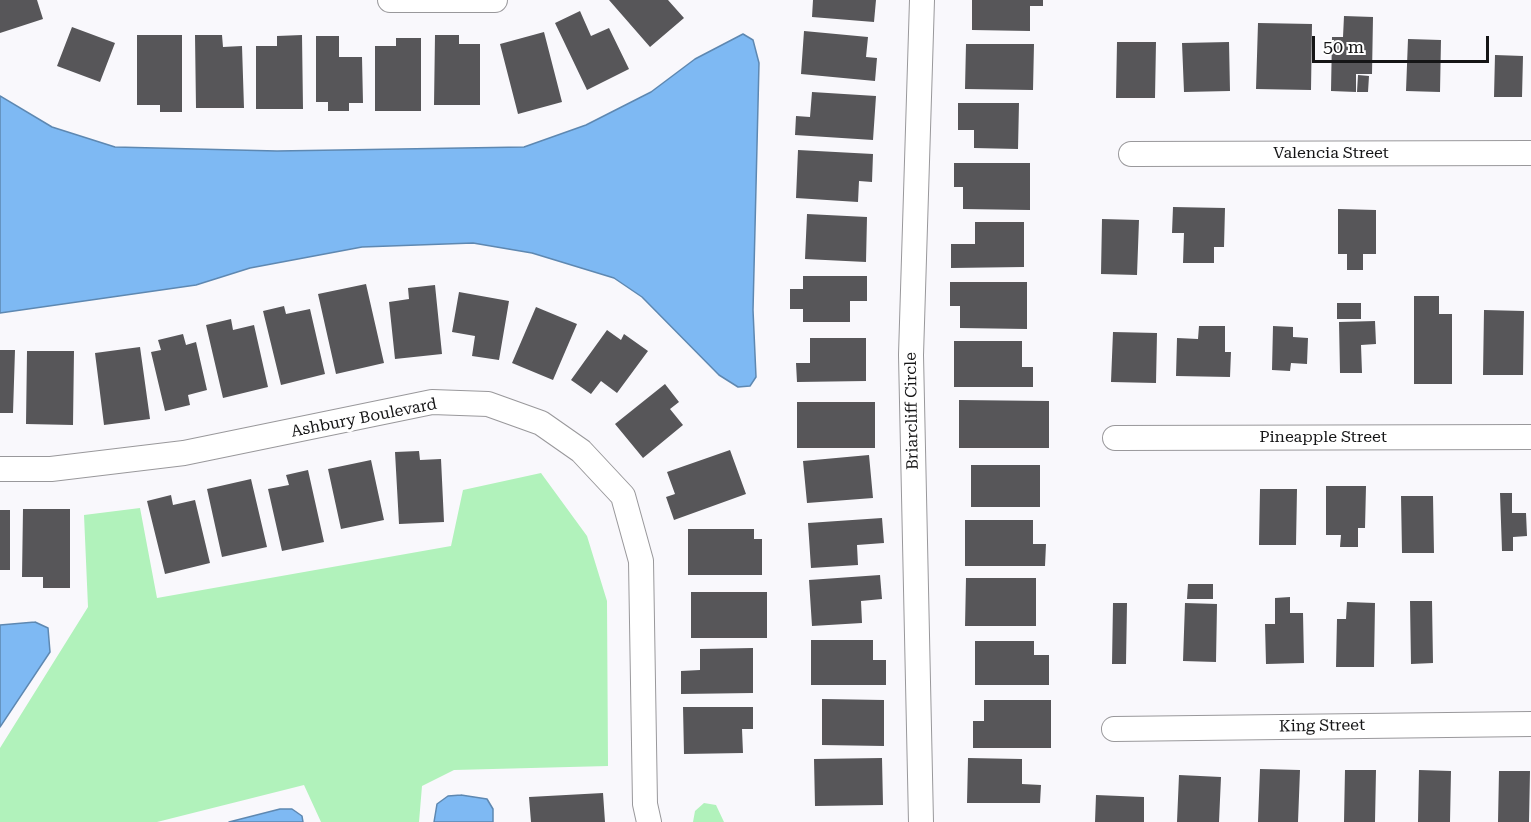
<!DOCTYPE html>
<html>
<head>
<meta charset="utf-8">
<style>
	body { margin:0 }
	#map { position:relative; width:1531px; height:822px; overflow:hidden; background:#f9f8fc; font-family:"Roboto Serif",serif }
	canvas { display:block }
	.scale { position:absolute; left:1312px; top:36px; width:177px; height:27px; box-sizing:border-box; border:3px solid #151516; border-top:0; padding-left:8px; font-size:18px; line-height:21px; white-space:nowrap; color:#151516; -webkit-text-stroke:4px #fff; paint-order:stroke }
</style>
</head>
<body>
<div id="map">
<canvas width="1531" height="822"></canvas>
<div class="scale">50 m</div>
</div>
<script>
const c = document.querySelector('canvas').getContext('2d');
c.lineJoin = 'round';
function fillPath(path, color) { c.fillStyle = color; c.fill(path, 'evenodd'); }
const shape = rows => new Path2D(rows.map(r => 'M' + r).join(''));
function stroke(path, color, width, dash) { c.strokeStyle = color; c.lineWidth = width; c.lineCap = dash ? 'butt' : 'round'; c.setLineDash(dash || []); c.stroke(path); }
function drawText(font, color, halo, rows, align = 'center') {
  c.font = font + ' "Roboto Serif",serif'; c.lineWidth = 6; c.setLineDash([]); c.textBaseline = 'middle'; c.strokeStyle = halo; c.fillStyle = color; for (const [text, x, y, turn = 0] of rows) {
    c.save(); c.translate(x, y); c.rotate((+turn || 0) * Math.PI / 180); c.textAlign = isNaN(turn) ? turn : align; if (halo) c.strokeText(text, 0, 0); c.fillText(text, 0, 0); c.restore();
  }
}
fillPath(shape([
	[541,473,587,536,607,601,608,766,454,770,422,786,419,822,321,822,304,785,157,822,0,822,0,748,88,607,84,515,140,508,157,598,451,546,463,490],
	[704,803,716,805,724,822,693,822,695,811]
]), '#b1f2bb');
const water = shape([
	[743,34,753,40,759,63,753,310,756,377,750,386,738,387,719,375,642,297,614,278,532,253,473,243,362,247,250,268,196,285,0,313,0,96,52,127,115,147,277,151,524,147,586,125,651,92,695,59,743,34],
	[35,622,48,628,50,652,0,727,0,625,35,622],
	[461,795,487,799,493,809,493,822,434,822,437,804,448,796,461,795],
	[280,809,292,809,302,816,303,822,229,822,280,809]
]);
fillPath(water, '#7eb9f3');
stroke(water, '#5e88b1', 1.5);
fillPath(shape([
	[0,0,37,0,43,19,0,33],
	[609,0,668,0,684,18,650,47],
	[813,0,876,0,874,22,812,17],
	[972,0,1043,0,1043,6,1030,6,1030,31,972,30],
	[580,11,591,36,609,28,629,69,587,90,555,23],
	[1344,16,1373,17,1372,74,1356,74,1356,92,1331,91,1332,37,1343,37],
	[1258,23,1312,24,1311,90,1256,89],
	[72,27,115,43,100,82,57,66],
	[804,31,868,37,866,57,877,58,875,81,801,74],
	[544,32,562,102,518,114,500,44],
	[137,35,182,35,182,112,160,112,160,105,137,105],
	[195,35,222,35,223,47,242,46,244,108,196,108],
	[302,35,303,109,256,109,256,46,277,46,277,36],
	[435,35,459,35,459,44,480,44,480,105,434,105],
	[316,36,339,36,339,57,362,57,363,103,349,103,349,111,328,111,328,102,316,102],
	[396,38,421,38,421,111,375,111,375,46,396,46],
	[1408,39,1441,40,1440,92,1406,91],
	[1117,42,1156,42,1155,98,1116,98],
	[1229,42,1230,91,1184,92,1182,43],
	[966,44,1034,44,1033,90,965,89],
	[1495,55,1523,56,1522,97,1494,97],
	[1358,75,1369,76,1368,92,1357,92],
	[812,92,876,96,873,140,795,135,796,116,810,117],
	[958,103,1019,103,1018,149,974,148,974,130,958,130],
	[798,150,873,154,872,182,859,181,858,202,796,198],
	[954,163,1030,163,1030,210,963,209,963,187,954,187],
	[1173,207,1225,208,1224,247,1214,247,1214,263,1183,263,1184,233,1172,233],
	[1338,209,1376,210,1376,254,1363,254,1363,270,1347,270,1347,254,1338,254],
	[807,214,867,217,866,262,805,259],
	[1102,219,1139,220,1137,275,1101,274],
	[975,222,1024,222,1024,267,951,268,951,244,975,244],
	[803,276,867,276,867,301,850,301,850,322,803,322,803,309,790,309,790,289,803,289],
	[950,282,1027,282,1027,329,960,328,960,306,950,306],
	[366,284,384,363,336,374,318,294],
	[435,285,442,354,395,359,389,302,409,299,408,288],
	[459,292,509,301,499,360,472,356,475,336,452,332],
	[1414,296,1439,296,1439,314,1452,314,1452,384,1414,384],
	[1337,303,1361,303,1361,319,1337,319],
	[284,306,286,314,310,309,325,374,281,385,263,311],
	[536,307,577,324,553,380,512,363],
	[1484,310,1524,311,1523,375,1483,375],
	[231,319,233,330,254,325,268,387,223,398,206,325],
	[1375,321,1376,344,1361,345,1362,373,1340,373,1339,322],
	[1199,326,1225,326,1225,352,1231,352,1230,377,1176,376,1177,338,1198,339],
	[1273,326,1293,327,1293,337,1308,338,1307,364,1291,363,1290,371,1272,370],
	[607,330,621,340,624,334,648,351,617,393,601,381,591,394,571,380],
	[1113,332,1157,333,1156,383,1111,382],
	[183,334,186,345,196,342,207,390,188,395,190,405,165,411,151,352,161,350,158,340],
	[810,338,866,338,866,381,797,382,796,363,810,363],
	[954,341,1022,341,1022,367,1033,367,1033,387,954,387],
	[140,347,150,419,104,425,95,353],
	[0,350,15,350,13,413,0,413],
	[27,351,74,351,73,425,26,424],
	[665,384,679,402,670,409,683,425,643,458,615,424],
	[959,400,1049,401,1049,448,959,448],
	[797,402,875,402,875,448,797,448],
	[730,450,746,494,674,520,666,497,675,494,667,472],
	[419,451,420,460,441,459,444,522,399,524,395,452],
	[869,455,873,498,807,503,803,461],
	[371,460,384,520,341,529,328,469],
	[971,465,1040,465,1040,507,971,507],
	[308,470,324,542,282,551,268,489,289,485,286,475],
	[251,479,267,547,222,557,207,489],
	[1326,486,1366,486,1365,528,1358,528,1358,547,1340,547,1341,535,1326,535],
	[1260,489,1297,489,1296,545,1259,545],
	[1500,493,1512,493,1512,513,1526,513,1527,536,1513,537,1513,551,1502,551],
	[171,495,173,505,195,500,210,563,165,574,147,501],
	[1401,496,1433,496,1434,553,1402,553],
	[23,509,70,509,70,588,43,588,43,577,22,577],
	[0,510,10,510,10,570,0,570],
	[882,518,884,543,857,545,858,565,811,568,808,523],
	[965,520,1033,520,1033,544,1046,544,1045,566,965,566],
	[688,529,754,529,754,539,762,539,762,575,688,575],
	[880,575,882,599,861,601,862,623,812,626,809,580],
	[966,578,1036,578,1036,626,965,626],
	[1188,584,1213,584,1213,599,1187,599],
	[691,592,767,592,767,638,691,638],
	[1290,597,1290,613,1303,613,1304,663,1266,664,1265,624,1275,624,1275,598],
	[1410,601,1432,601,1433,663,1411,664],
	[1347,602,1375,603,1374,667,1336,667,1337,619,1346,619],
	[1113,603,1127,603,1126,664,1112,664],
	[1185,603,1217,604,1216,662,1183,661],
	[811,640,873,640,873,660,886,660,886,685,811,685],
	[975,641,1034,641,1034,655,1049,655,1049,685,975,685],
	[753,648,753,693,681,694,681,671,700,670,700,649],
	[822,699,884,700,884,746,822,745],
	[984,700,1051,700,1051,748,973,748,973,721,984,721],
	[683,707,753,707,753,729,742,729,743,753,684,754],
	[882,758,883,805,815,806,814,759],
	[968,758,1022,759,1022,784,1041,785,1040,803,967,803],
	[1260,769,1300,770,1298,822,1258,822],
	[1345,770,1376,770,1375,822,1344,822],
	[1419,770,1451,771,1450,822,1418,822],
	[1499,771,1530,771,1529,822,1498,822],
	[1179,775,1221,777,1219,822,1177,822],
	[603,793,605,822,531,822,529,797],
	[1096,795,1144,797,1144,822,1095,822]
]), '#575659');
const minor = shape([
	[390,0,495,0],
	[1131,154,1531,153],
	[1115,438,1531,437],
	[0,469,51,469,184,453,432,402,488,404,541,423,581,451,623,496,641,561,645,804,649,822],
	[1114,729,1531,724],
	[921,822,911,355,922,0]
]);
stroke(minor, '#99989b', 26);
stroke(minor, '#fff', 24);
drawText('16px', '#151516', '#fff', [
	["Valencia Street",1331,153],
	["Briarcliff Circle",912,411,-91],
	["Ashbury Boulevard",364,418,-11],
	["Pineapple Street",1323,437],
	["King Street",1322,726,-1]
]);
</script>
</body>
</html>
